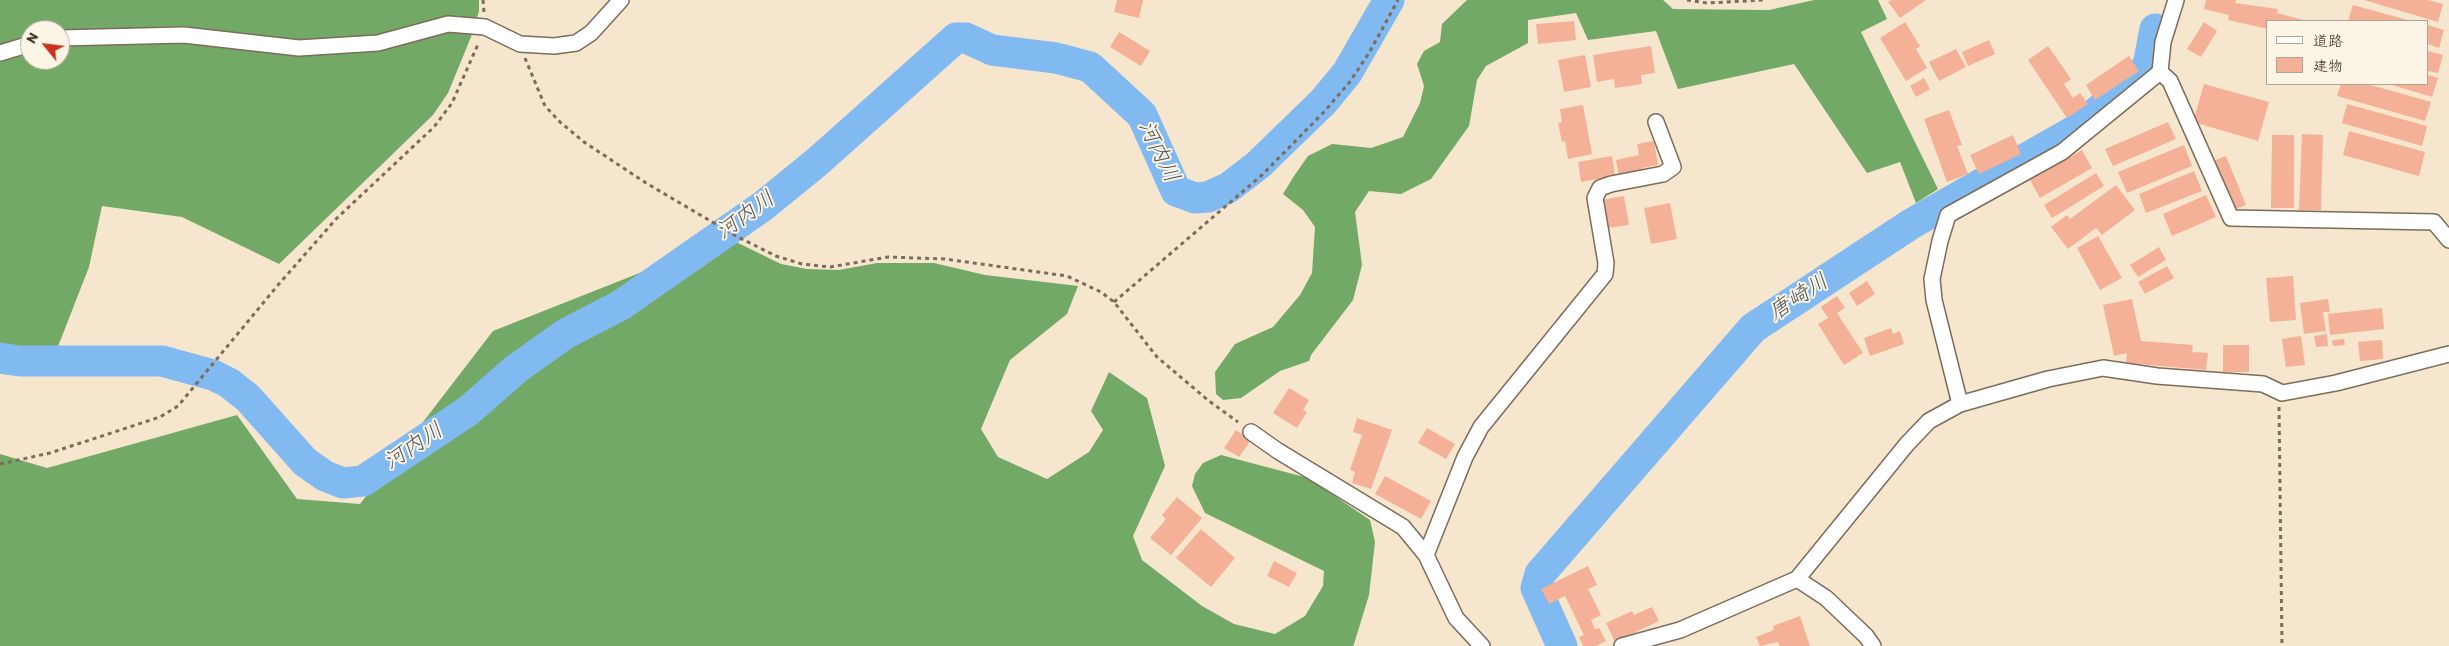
<!DOCTYPE html>
<html>
<head>
<meta charset="utf-8">
<style>
	body { margin:0 }
	#map { position:relative; width:2449px; height:646px; overflow:hidden; background:#f6e6cd; font-family:Itim,"Klee One",sans-serif }
	canvas { display:block }
	.legend { position:absolute; left:2266px; top:20px; width:162px; height:65px; box-sizing:border-box; background:#fcf5e5; border:1px solid #afa495; margin:0; padding:6px 9px; list-style:none; font-size:15px; color:#3b2a1e }
	.legend li { display:flex; align-items:center; gap:10px; height:25px }
	.legend b { width:25px; border:1px solid #afa495 }
	.north { position:absolute; left:20px; top:20px; width:50px; height:50px; box-sizing:border-box; background:#fcf5e5; border:1px solid #afa495; border-radius:50%; rotate:299deg; font-size:14px; font-weight:700; line-height:20px; text-align:center; color:#3b2a1e }
	.north::after { content:''; display:block; margin:auto; width:18px; height:22px; background:#c8321e; clip-path:polygon(50% 0,100% 100%,50% 72%,0 100%) }
</style>
</head>
<body>
<div id="map">
<canvas width="2449" height="646"></canvas>
<ul class="legend">
<li><b style="height:6px;background:#fff"></b>道路</li>
<li><b style="height:14px;background:#f4b197"></b>建物</li>
</ul>
<div class="north">N</div>
</div>
<script>
const c = document.querySelector('canvas').getContext('2d');
c.lineJoin = 'round';
function fillPath(path, color) { c.fillStyle = color; c.fill(path, 'evenodd'); }
const shape = rows => new Path2D(rows.map(r => 'M' + r).join(''));
function stroke(path, color, width, dash) { c.strokeStyle = color; c.lineWidth = width; c.lineCap = dash ? 'butt' : 'round'; c.setLineDash(dash || []); c.stroke(path); }
function drawText(font, color, halo, rows, align = 'center') {
  c.font = font + ' Itim,"Klee One",sans-serif'; c.lineWidth = 4; c.setLineDash([]); c.textBaseline = 'middle'; c.strokeStyle = halo; c.fillStyle = color; for (const [text, x, y, turn = 0] of rows) {
    c.save(); c.translate(x, y); c.rotate((+turn || 0) * Math.PI / 180); c.textAlign = isNaN(turn) ? turn : align; if (halo) c.strokeText(text, 0, 0); c.fillText(text, 0, 0); c.restore();
  }
}
fillPath(shape([
	[0,0,479,0,479,11,471,37,448,93,433,115,279,264,182,217,102,206,89,267,57,349,44,354,13,354,0,350],
	[30,30,60,30,60,60,30,60],
	[1467,0,1663,0,1673,9,1769,10,1814,0,1878,0,1887,19,1861,32,1938,189,1916,203,1900,162,1867,173,1794,64,1678,89,1656,31,1588,40,1576,13,1528,20,1528,43,1486,66,1477,80,1469,126,1431,179,1401,194,1369,191,1355,212,1362,265,1353,300,1311,355,1309,361,1280,371,1241,398,1223,400,1216,394,1215,372,1235,344,1273,327,1300,295,1312,273,1315,227,1303,210,1283,194,1294,176,1308,156,1332,144,1371,148,1403,137,1420,103,1424,86,1417,64,1424,51,1440,42,1442,24],
	[728,238,781,264,807,269,839,270,877,263,934,263,985,275,1078,286,1067,314,1010,360,981,429,998,457,1047,479,1089,452,1103,430,1091,411,1109,372,1147,398,1165,466,1133,536,1142,560,1202,606,1234,624,1275,634,1305,616,1323,586,1324,571,1205,513,1192,486,1195,474,1203,463,1221,455,1308,478,1370,520,1375,542,1369,595,1354,644,1353,646,0,646,0,454,47,468,237,415,297,499,360,504,493,331]
]), '#72a966');
stroke(shape([
	[0,358,20,361,162,361,213,375,229,383,248,398,305,462,325,476,343,483,363,481,468,411,516,369,565,334,621,305,763,206,817,162,956,38,966,38,992,50,1056,58,1090,67,1142,115,1176,191,1195,198,1208,197,1228,188,1258,165,1323,102,1347,73,1389,0],
	[1562,646,1536,588,1540,574,1753,328,1911,224,2074,131,2128,86,2148,66,2155,29]
]), '#81b9f1', 31);
fillPath(shape([
	[1117,0,1143,0,1139,18,1114,12],
	[1891,0,1926,0,1900,18,1888,2],
	[2206,0,2236,0,2235,3,2278,9,2277,13,2307,21,2268,21,2268,29,2228,20,2229,15,2204,9],
	[2364,0,2428,0,2443,4,2438,22],
	[2353,5,2411,21,2348,21],
	[1574,21,1576,40,1538,44,1536,24],
	[1905,22,1920,46,1916,49,1927,68,1906,81,1880,38],
	[2204,22,2217,31,2201,57,2187,49],
	[2428,25,2444,30,2439,48,2428,44],
	[1119,32,1150,51,1141,66,1110,47],
	[1989,40,1995,54,1968,66,1962,52],
	[1651,46,1655,73,1641,75,1642,84,1615,88,1614,79,1597,82,1593,55],
	[2048,46,2071,79,2064,84,2073,98,2080,93,2088,104,2067,118,2028,60],
	[1956,49,1966,67,1939,81,1929,62],
	[2428,51,2443,55,2438,73,2428,71],
	[1585,55,1591,87,1564,92,1558,60],
	[2129,56,2139,71,2095,100,2086,85],
	[2428,75,2438,78,2432,97,2389,84,2428,84],
	[1924,78,1930,89,1916,97,1910,86],
	[2204,84,2269,102,2258,141,2193,122],
	[2341,84,2367,84,2431,102,2425,121,2337,96],
	[2347,104,2427,126,2422,146,2342,123],
	[1583,105,1592,154,1568,159,1565,141,1562,142,1558,123,1562,122,1560,109],
	[1949,110,1962,145,1957,146,1968,174,1947,182,1924,119],
	[2168,122,2176,139,2113,166,2105,149],
	[2349,131,2425,152,2419,176,2343,155],
	[2302,134,2323,135,2321,210,2299,210],
	[2013,135,2021,154,1979,174,1970,155],
	[2272,135,2294,135,2294,208,2271,208],
	[1654,141,1658,165,1642,168,1643,173,1619,177,1616,160,1639,155,1637,144],
	[2184,145,2192,166,2127,193,2118,172],
	[2082,150,2092,168,2040,198,2030,180],
	[1612,156,1615,176,1581,182,1578,162],
	[2226,156,2246,205,2233,210,2213,161],
	[2194,171,2202,191,2146,213,2139,194],
	[2096,173,2104,186,2052,218,2044,205],
	[2116,185,2135,210,2102,235,2096,228,2068,249,2051,227,2067,215,2070,219],
	[2206,195,2216,217,2172,236,2163,214],
	[1624,196,1629,225,1607,228,1602,200],
	[1670,203,1677,239,1651,244,1644,208],
	[2098,236,2122,278,2100,290,2077,248],
	[2159,247,2166,260,2138,277,2130,265],
	[2167,266,2174,278,2145,294,2138,282],
	[2293,276,2296,320,2270,322,2266,278],
	[1867,281,1875,294,1857,306,1849,293],
	[1837,296,1845,308,1837,313,1863,353,1844,365,1818,324,1828,318,1821,307],
	[2132,299,2141,341,2193,345,2192,352,2208,353,2206,370,2126,363,2127,353,2114,356,2103,305],
	[2328,299,2330,312,2323,312,2326,331,2304,334,2300,303],
	[2382,308,2384,329,2330,335,2328,314],
	[1891,328,1893,334,1900,331,1904,344,1870,356,1864,338],
	[2327,334,2328,346,2316,347,2314,336],
	[2301,336,2305,365,2286,367,2282,339],
	[2344,339,2345,345,2333,346,2332,340],
	[2382,340,2383,359,2360,361,2358,342],
	[2223,345,2249,345,2249,372,2223,372],
	[1289,388,1309,400,1303,410,1307,412,1297,428,1273,413],
	[1357,418,1392,430,1371,489,1352,483,1355,472,1350,470,1362,435,1353,432],
	[1427,428,1455,444,1446,459,1418,443],
	[1236,430,1251,440,1239,457,1224,448],
	[1385,476,1431,501,1421,519,1375,494],
	[1177,497,1202,518,1171,555,1150,538,1166,519,1162,515],
	[1201,529,1235,558,1211,587,1176,558],
	[1274,561,1297,573,1289,587,1267,576],
	[1588,566,1597,585,1588,589,1601,615,1591,620,1595,629,1599,628,1606,641,1596,646,1583,646,1579,637,1584,635,1565,596,1549,604,1541,589],
	[1652,607,1659,621,1615,642,1606,623,1632,611,1634,615],
	[1800,616,1810,646,1780,646,1778,642,1760,646,1756,637,1774,630,1773,626]
]), '#f4b197');
const street = shape([
	[60,38,184,35,299,48,378,43,448,24,485,27,520,44,554,46,576,43,591,33,621,0],
	[0,53,30,44],
	[2160,72,2170,81,2231,218,2434,222,2449,240],
	[1960,404,1934,300,1932,279,1940,241,1948,215,2062,152,2160,72,2163,42,2176,0],
	[1251,432,1278,451,1403,527,1426,555,1456,618,1482,646],
	[1426,555,1465,457,1481,427,1605,274,1606,263,1595,198,1600,188,1611,184,1663,174,1673,167,1656,122],
	[1797,579,1826,598,1866,636,1873,646],
	[1622,646,1680,630,1797,579,1907,444,1929,421,1960,404,2048,379,2103,368,2157,376,2263,384,2282,393,2336,383,2449,354]
]);
stroke(street, '#7c6c5b', 18);
stroke(shape([
	[483,0,484,12],
	[1687,0,1707,3,1765,0],
	[525,58,545,106,560,122,584,142,646,183,736,236,776,256,802,264,830,267,888,257,945,259,1067,276,1101,292,1114,302,1157,357,1209,401,1238,422],
	[1114,302,1262,175,1322,114,1349,83,1369,53,1398,0],
	[2279,407,2282,646],
	[0,464,50,453,160,417,178,406,278,285,336,219,434,127,452,103,479,42]
]), '#7c6c5b', 3, [4, 4]);
stroke(street, '#fff', 15);
drawText('italic 22px', '#50555d', '#fcf5e5', [
	["河内川",1158,152,64],
	["河内川",746,216,-36],
	["唐崎川",1799,298,-33],
	["河内川",414,447,-34]
]);
</script>
</body>
</html>
